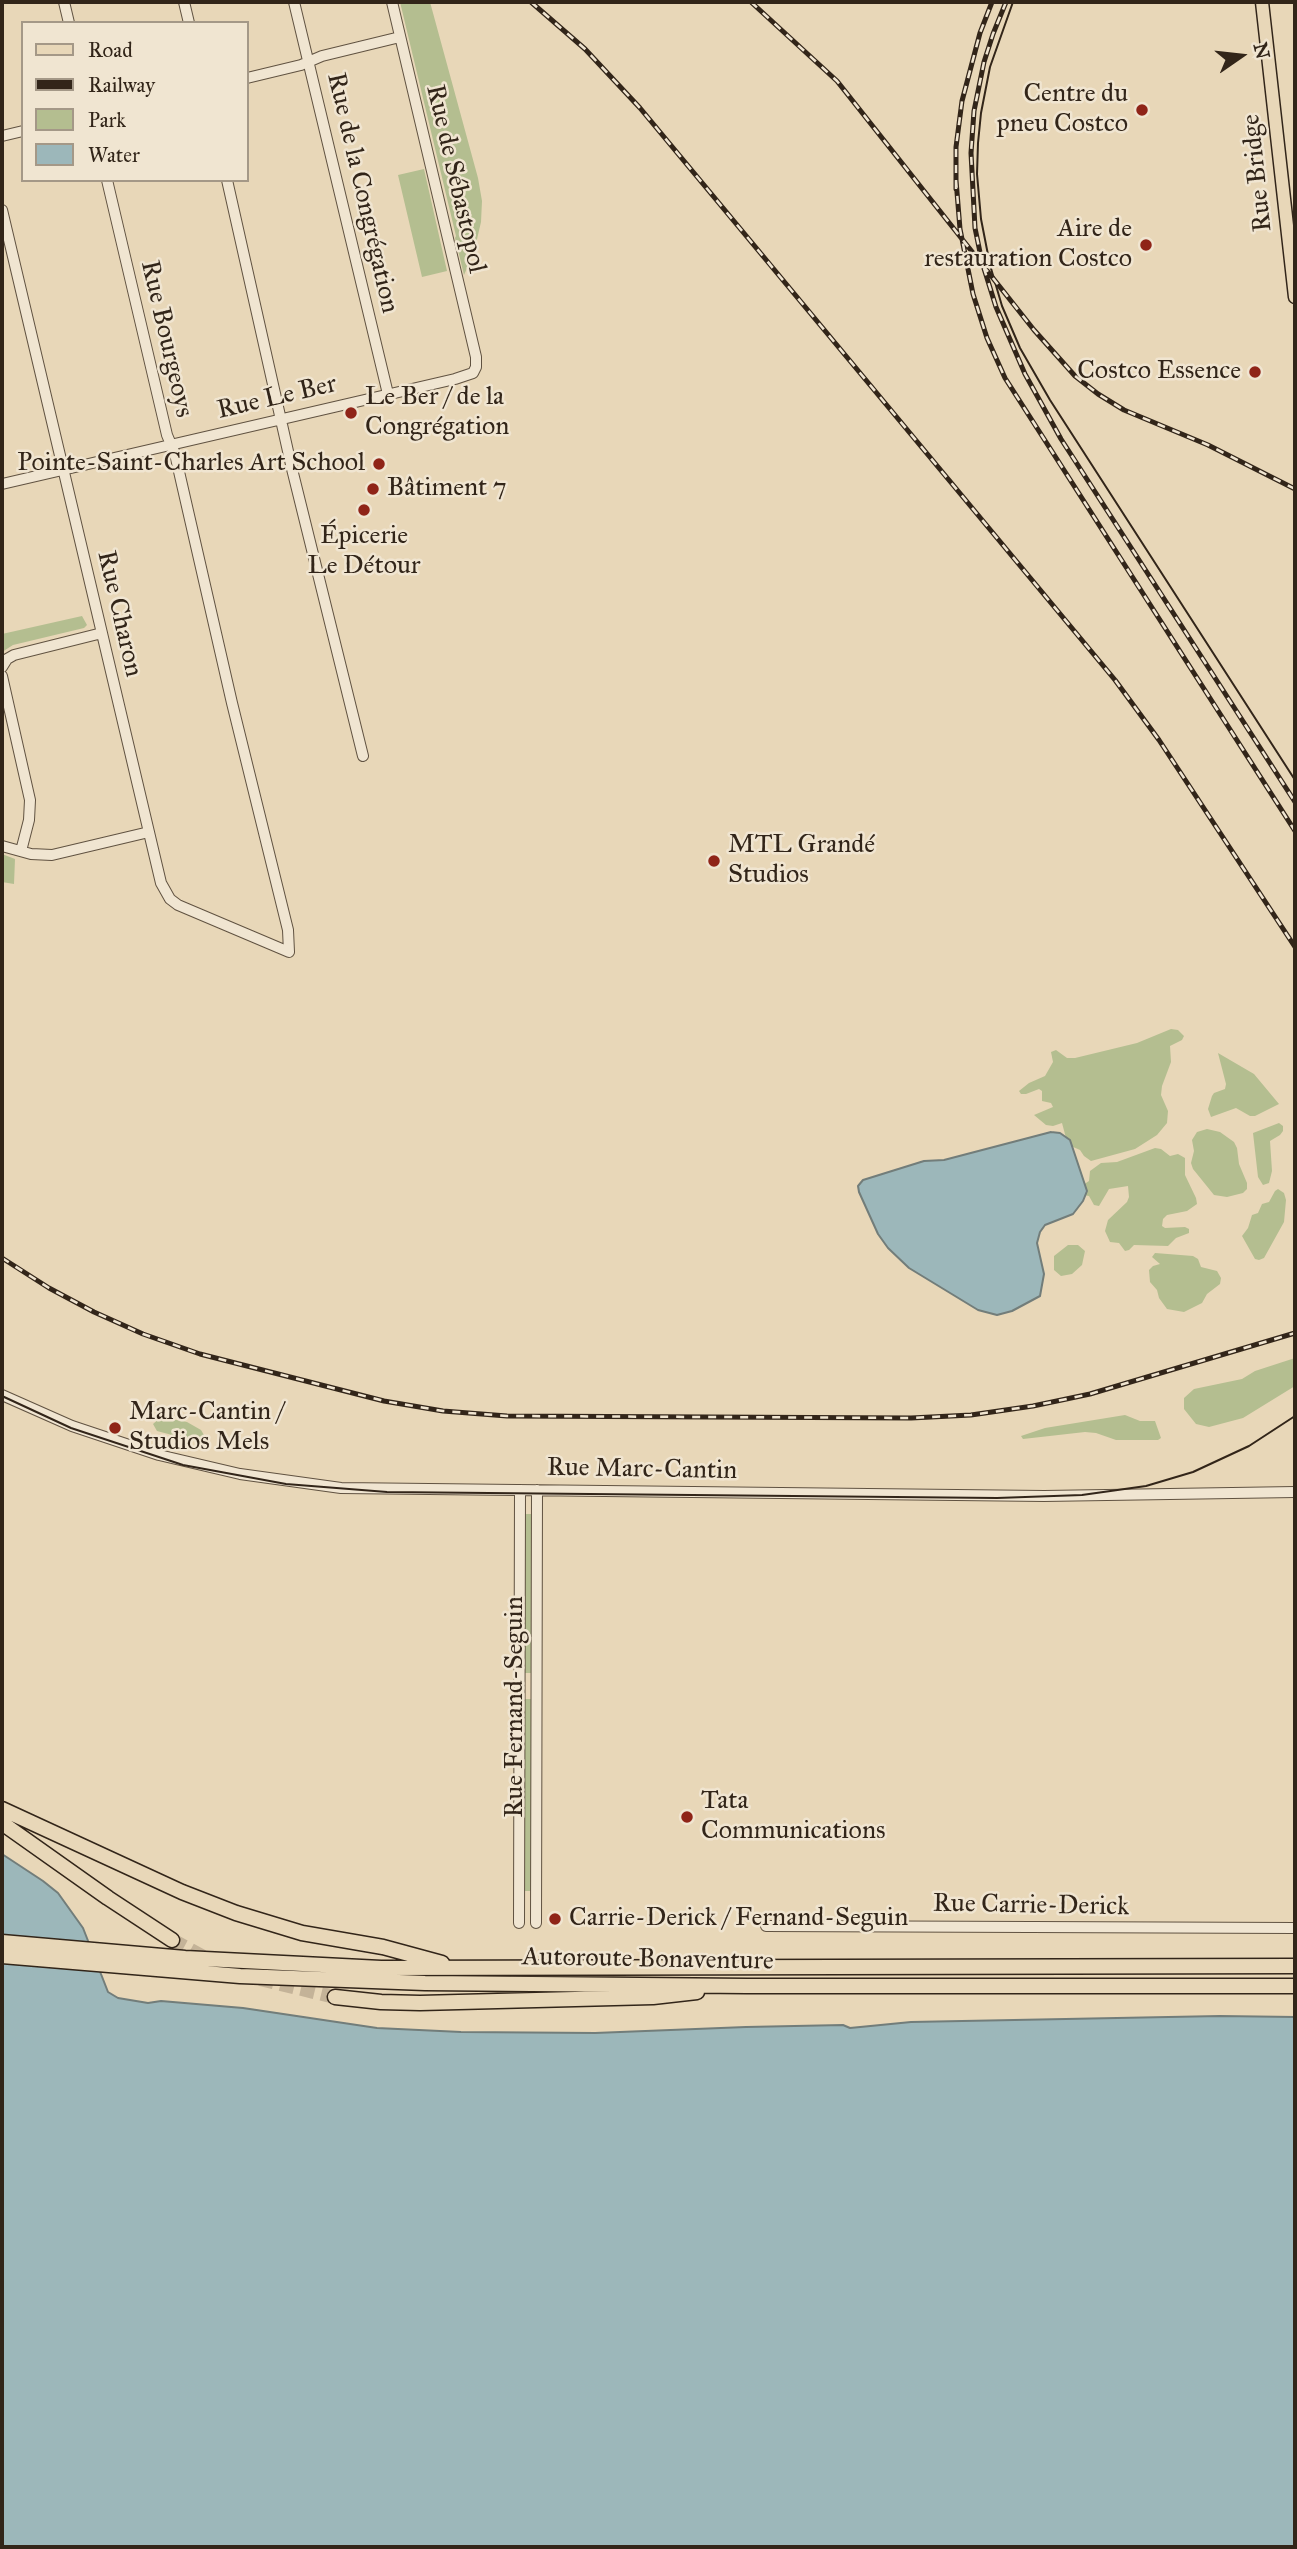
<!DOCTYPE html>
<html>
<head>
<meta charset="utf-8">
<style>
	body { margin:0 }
	#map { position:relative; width:1297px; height:2549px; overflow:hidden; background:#e8d7b8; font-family:"IM FELL Great Primer",serif }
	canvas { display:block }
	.frame { position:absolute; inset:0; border:4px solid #322519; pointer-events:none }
	.legend { position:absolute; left:21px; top:21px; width:228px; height:161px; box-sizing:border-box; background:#f0e5d1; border:2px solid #a49887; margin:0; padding:9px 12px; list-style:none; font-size:21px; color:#322519 }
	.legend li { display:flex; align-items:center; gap:14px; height:35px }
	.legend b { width:35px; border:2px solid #a49887 }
	.north { position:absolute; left:1206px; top:21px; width:70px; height:70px; -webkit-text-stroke:5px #f0e5d1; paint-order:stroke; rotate:76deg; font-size:19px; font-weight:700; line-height:28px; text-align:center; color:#322519 }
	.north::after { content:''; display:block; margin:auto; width:24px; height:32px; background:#322519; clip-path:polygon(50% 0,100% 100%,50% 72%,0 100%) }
</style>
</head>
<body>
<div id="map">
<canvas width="1297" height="2549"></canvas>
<div class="frame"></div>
<ul class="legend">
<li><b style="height:9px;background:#e8d7b8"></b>Road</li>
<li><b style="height:9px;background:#322519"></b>Railway</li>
<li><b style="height:19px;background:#b4be90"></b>Park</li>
<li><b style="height:19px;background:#9cb7ba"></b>Water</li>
</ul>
<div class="north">N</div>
</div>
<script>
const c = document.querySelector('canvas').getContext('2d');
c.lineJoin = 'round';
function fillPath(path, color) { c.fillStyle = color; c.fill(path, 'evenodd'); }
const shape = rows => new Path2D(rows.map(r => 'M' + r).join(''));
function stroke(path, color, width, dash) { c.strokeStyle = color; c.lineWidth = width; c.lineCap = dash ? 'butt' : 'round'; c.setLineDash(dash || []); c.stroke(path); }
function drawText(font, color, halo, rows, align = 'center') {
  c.font = font + ' "IM FELL Great Primer",serif'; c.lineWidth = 5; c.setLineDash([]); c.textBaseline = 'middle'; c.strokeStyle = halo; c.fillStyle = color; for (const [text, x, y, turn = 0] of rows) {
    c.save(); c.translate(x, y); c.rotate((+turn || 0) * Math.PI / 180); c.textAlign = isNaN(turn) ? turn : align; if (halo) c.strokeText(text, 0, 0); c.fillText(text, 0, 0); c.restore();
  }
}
fillPath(shape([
	[400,2,430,2,478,178,482,201,481,222,474,252,464,275,455,238,456,236],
	[424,169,447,271,422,277,398,175],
	[82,616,87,625,84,628,13,645,2,652,2,634],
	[2,854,15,859,14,884,2,882],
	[1171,1029,1178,1030,1184,1036,1182,1040,1170,1046,1171,1062,1162,1086,1161,1095,1168,1111,1167,1123,1157,1135,1135,1149,1091,1161,1084,1156,1080,1150,1071,1146,1066,1138,1062,1123,1053,1126,1046,1125,1034,1115,1053,1107,1051,1103,1042,1101,1042,1091,1039,1089,1026,1094,1021,1094,1019,1091,1029,1083,1045,1076,1053,1062,1051,1052,1056,1050,1067,1058,1075,1058,1137,1043],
	[1218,1053,1254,1074,1279,1104,1255,1116,1250,1116,1236,1108,1211,1117,1208,1109,1212,1096,1214,1093,1225,1089,1226,1084],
	[1279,1123,1283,1126,1283,1131,1280,1135,1270,1141,1272,1171,1269,1183,1263,1185,1258,1177,1253,1133],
	[1207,1129,1220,1132,1234,1142,1237,1148,1239,1164,1247,1183,1247,1189,1243,1193,1227,1197,1214,1195,1193,1169,1191,1163,1194,1151,1192,1140,1197,1132],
	[1155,1148,1161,1149,1170,1156,1178,1154,1185,1158,1185,1175,1196,1198,1197,1204,1187,1211,1167,1215,1163,1219,1162,1226,1165,1228,1185,1227,1189,1229,1189,1233,1176,1238,1168,1246,1134,1245,1129,1250,1125,1251,1119,1243,1110,1242,1105,1231,1108,1220,1127,1202,1129,1197,1128,1186,1109,1189,1099,1206,1094,1205,1089,1196,1084,1195,1083,1185,1089,1181,1090,1171,1101,1163,1117,1162],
	[1278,1189,1284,1193,1286,1200,1284,1222,1264,1258,1259,1260,1255,1259,1242,1236,1248,1228,1252,1215,1258,1213,1262,1204,1269,1202,1275,1191],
	[1068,1245,1078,1245,1085,1251,1082,1265,1072,1274,1061,1276,1054,1270,1054,1256],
	[1155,1253,1193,1256,1198,1259,1201,1267,1217,1271,1221,1278,1220,1284,1207,1294,1202,1303,1184,1312,1167,1309,1159,1298,1157,1290,1150,1282,1149,1270,1153,1266,1160,1264,1152,1257],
	[1295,1358,1295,1386,1243,1418,1209,1427,1196,1424,1184,1409,1184,1398,1194,1389,1242,1379,1255,1371],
	[1125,1415,1140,1421,1155,1421,1161,1438,1158,1440,1116,1440,1096,1433,1085,1432,1023,1439,1021,1436,1045,1428],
	[161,1417,187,1422,201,1430,204,1435,202,1443,157,1431,153,1424],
	[525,1514,532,1514,532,1673,525,1673],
	[525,1699,532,1699,531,1891,524,1891]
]), '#b4be90');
const water = shape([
	[1051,1132,1060,1133,1070,1140,1087,1191,1083,1201,1073,1214,1045,1225,1040,1232,1037,1243,1044,1274,1040,1296,1012,1311,997,1315,978,1310,909,1268,888,1248,878,1234,859,1192,858,1186,863,1180,924,1161,944,1160,1051,1132],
	[2,1854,43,1881,58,1893,83,1928,108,1992,118,1998,148,2003,161,2001,243,2008,377,2028,461,2032,595,2033,746,2027,843,2025,850,2028,911,2022,1220,2016,1295,2017,1295,2547,2,2547,2,1854]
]);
fillPath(water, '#9cb7ba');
stroke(water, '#727d7a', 2);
stroke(shape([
	[172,1940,211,1961],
	[260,1979,335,1997]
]), '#c4b398', 14, [14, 7]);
const minor = shape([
	[64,2,69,23],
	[184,2,189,23],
	[294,2,388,394],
	[247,78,301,65,322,56,400,37],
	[2,136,23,131],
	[227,180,292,469,363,756],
	[2,210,161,883,170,899,178,905,289,952,288,930,232,703,175,454,167,435,107,180],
	[2,484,455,379,473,373,476,367,476,357,392,2],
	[2,667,7,659,14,655,102,633],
	[2,676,30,800,29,820,21,851],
	[2,846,31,854,52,855,149,832],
	[2,1395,72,1426,159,1455,240,1474,341,1488,1044,1496,1295,1492],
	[519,1923,520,1490],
	[536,1923,537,1490],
	[766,1926,1295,1928]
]);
const major = shape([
	[1262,2,1295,297]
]);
const highway = shape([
	[2,1809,182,1892,236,1913,302,1933,383,1947,442,1963],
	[2,1823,108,1898,172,1940],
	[2,1942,185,1958,381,1968,1295,1966],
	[2,1956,240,1976,425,1983,747,1986,1295,1986],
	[335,1997,381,2002,420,2003,653,1997,697,1992]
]);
stroke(minor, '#605241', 12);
stroke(major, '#322519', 15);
stroke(highway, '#322519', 17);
stroke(minor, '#f0e5d1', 10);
stroke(major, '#e8d7b8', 12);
stroke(highway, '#e8d7b8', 14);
stroke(shape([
	[1013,2,990,67,981,113,978,143,977,174,981,219,990,265,1002,306,1020,348,1050,400,1295,780],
	[2,1396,71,1428,183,1465,286,1484,387,1492,997,1498,1082,1495,1146,1486,1193,1472,1249,1446,1295,1416]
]), '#322519', 2);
const rail = shape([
	[531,2,585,49,640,108,1115,680,1159,740,1295,947],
	[751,2,837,81,1034,330,1075,376,1098,394,1124,410,1208,445,1295,489],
	[1006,2,993,34,984,62,974,111,971,153,975,228,982,262,996,307,1025,374,1061,439,1295,802],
	[956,180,960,229,973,294,987,338,1005,378,1295,831],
	[956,189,956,147,962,101,980,33,992,2],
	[2,1258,49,1288,94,1312,143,1334,200,1354,384,1401,443,1411,507,1416,911,1418,971,1415,1033,1406,1090,1394,1295,1333]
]);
stroke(rail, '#322519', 5);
stroke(rail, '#f0e5d1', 2.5, [8]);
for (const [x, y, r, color] of [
	[1142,110,7,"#8f2418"],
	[1146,245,7,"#8f2418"],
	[1255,372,7,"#8f2418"],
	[351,413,7,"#8f2418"],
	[379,464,7,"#8f2418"],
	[373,489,7,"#8f2418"],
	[364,510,7,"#8f2418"],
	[714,861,7,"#8f2418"],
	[115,1428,7,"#8f2418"],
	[687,1817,7,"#8f2418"],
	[555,1919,7,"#8f2418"]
]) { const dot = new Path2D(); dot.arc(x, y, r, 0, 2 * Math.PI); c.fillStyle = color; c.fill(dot); stroke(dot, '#f0e5d1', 2.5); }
drawText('26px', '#322519', '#f0e5d1', [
	["Centre du",1128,95,"right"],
	["pneu Costco",1128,125,"right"],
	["Aire de",1132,230,"right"],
	["restauration Costco",1132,260,"right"],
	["Costco Essence",1241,372,"right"],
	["Le Ber / de la",365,398],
	["Congrégation",365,428],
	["Pointe-Saint-Charles Art School",365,464,"right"],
	["Bâtiment 7",387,489],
	["Épicerie",364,537,"center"],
	["Le Détour",364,567,"center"],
	["MTL Grandé",728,846],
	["Studios",728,876],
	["Marc-Cantin /",129,1413],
	["Studios Mels",129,1443],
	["Tata",701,1802],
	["Communications",701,1832],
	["Carrie-Derick / Fernand-Seguin",569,1919]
], 'left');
drawText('26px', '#322519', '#f0e5d1', [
	["Rue Bridge",1258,173,-96],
	["Rue de Sébastopol",455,179,77],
	["Rue de la Congrégation",362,193,77],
	["Rue Bourgeoys",166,339,77],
	["Rue Le Ber",277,398,-13],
	["Rue Charon",119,614,77],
	["Rue Marc-Cantin",642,1470,1],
	["Rue Fernand-Seguin",516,1707,-90],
	["Rue Carrie-Derick",1031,1906,1],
	["Autoroute Bonaventure",648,1960,1]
]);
</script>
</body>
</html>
